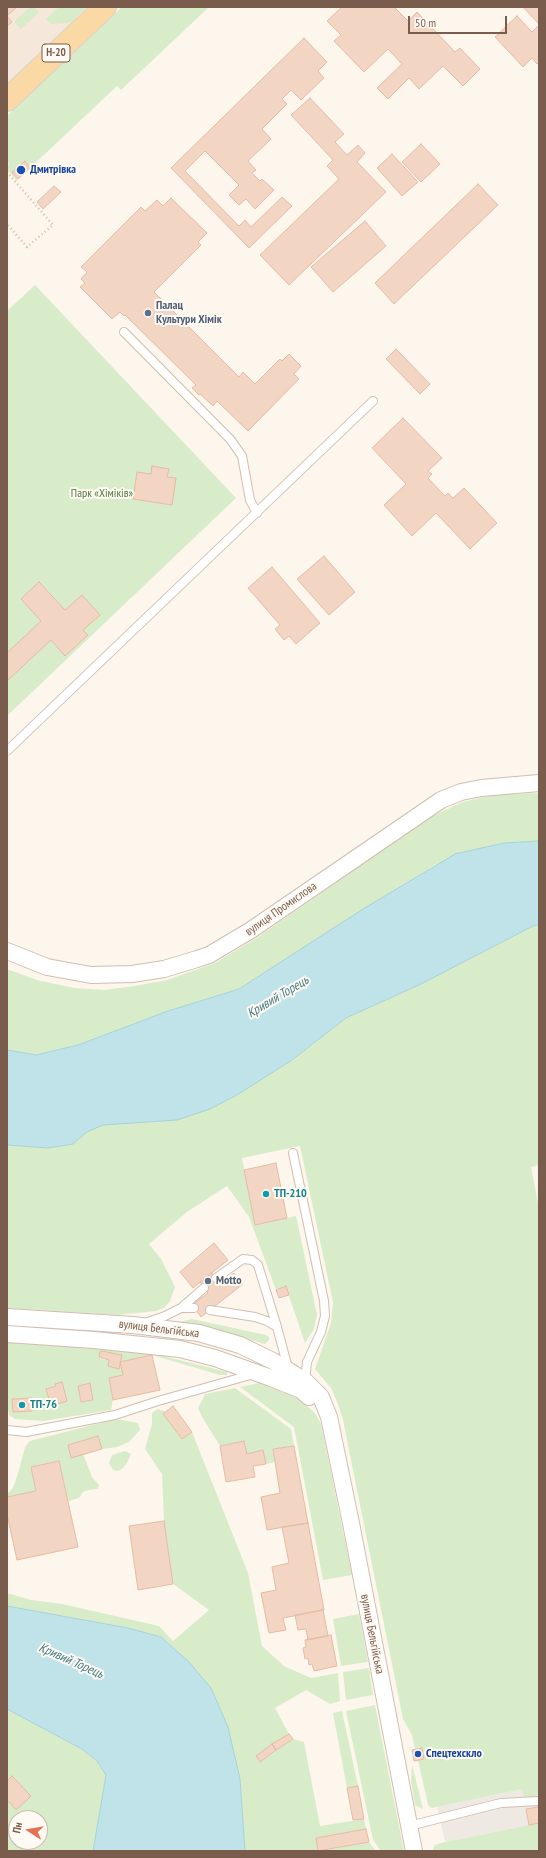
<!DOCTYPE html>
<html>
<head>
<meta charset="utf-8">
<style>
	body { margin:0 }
	#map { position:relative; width:546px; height:1858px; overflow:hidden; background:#fdf6ec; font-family:"PT Sans Narrow",sans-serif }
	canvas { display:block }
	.frame { position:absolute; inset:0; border:8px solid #7a5c4d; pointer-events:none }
	.north { position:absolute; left:8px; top:1810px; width:40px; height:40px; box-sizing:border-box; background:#fffaf3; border:1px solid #cabbb1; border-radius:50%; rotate:282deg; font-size:11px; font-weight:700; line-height:16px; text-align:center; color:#7a5c4d }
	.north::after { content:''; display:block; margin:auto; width:14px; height:18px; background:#e76f51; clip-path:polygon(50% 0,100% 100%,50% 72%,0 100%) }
	.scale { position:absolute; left:408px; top:16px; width:99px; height:18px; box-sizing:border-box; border:2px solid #7a5c4d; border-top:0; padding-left:5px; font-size:12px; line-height:14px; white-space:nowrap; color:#7a5c4d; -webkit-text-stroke:3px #fffaf3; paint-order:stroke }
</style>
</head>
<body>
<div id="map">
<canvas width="546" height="1858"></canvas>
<div class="frame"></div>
<div class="north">Пн</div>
<div class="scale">50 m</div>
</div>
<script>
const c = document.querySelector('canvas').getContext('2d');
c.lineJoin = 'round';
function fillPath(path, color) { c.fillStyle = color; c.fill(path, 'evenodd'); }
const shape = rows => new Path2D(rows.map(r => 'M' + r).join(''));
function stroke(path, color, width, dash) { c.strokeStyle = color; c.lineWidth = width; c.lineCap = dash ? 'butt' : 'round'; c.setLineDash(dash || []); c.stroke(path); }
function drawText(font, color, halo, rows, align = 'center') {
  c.font = font + ' "PT Sans Narrow",sans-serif'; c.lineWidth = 4; c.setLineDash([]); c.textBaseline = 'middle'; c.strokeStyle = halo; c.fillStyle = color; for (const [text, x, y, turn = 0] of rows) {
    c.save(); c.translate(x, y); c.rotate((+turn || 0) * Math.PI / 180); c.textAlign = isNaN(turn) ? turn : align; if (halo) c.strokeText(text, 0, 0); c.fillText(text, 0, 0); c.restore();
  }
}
fillPath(shape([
	[7,7,87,7,7,84]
]), '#f5e8da');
fillPath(shape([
	[539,1785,539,1823,445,1842,437,1807]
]), '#efe9e4');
fillPath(shape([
	[30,7,33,7,39,12,21,29,14,22],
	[59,7,87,7,70,23,51,24,46,19],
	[122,7,209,7,121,90,117,86,30,168,25,161,12,172,18,179,17,181,7,169,7,166,9,164,7,161,7,116],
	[35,285,236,498,7,716,7,311],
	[539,793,539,841,504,843,435,865,239,989,168,1011,78,1045,36,1055,7,1050,7,969,37,980,74,988,104,990,135,986,167,980,198,969,215,963,258,937,430,817,463,802,483,797,502,794],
	[539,925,539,1165,531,1167,539,1208,539,1795,524,1798,522,1789,432,1808,428,1805,418,1760,424,1759,422,1748,415,1749,412,1735,403,1719,343,1420,338,1404,331,1388,315,1369,331,1323,333,1302,300,1146,242,1158,255,1225,296,1216,317,1315,314,1329,305,1343,286,1287,276,1290,249,1217,227,1186,187,1212,149,1244,161,1259,175,1287,170,1301,164,1308,156,1311,117,1315,7,1308,7,1145,48,1148,73,1144,87,1132,103,1125,132,1122,210,1109,237,1095,292,1060,346,1018,421,984,533,926],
	[192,1319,266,1335,269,1337,269,1340,265,1344,197,1325,179,1322],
	[7,1342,139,1350,227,1372,227,1375,220,1375,152,1355,121,1362,123,1375,109,1379,113,1400,111,1410,43,1421,15,1419,9,1415,7,1404],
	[100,1353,121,1355,119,1368,108,1366,109,1360,101,1359,99,1357],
	[89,1383,93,1400,81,1402,78,1386],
	[56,1386,67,1401,51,1405,46,1389],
	[31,1398,32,1411,13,1412,12,1399],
	[260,1383,299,1399,315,1413,321,1424,352,1575,323,1580,294,1427,240,1387],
	[235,1388,291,1429,294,1446,273,1449,275,1462,266,1464,263,1451,247,1454,244,1441,220,1446,202,1417,198,1408,205,1394],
	[158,1409,166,1412,163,1414,182,1439,192,1432,248,1573,262,1646,284,1666,311,1678,338,1673,340,1701,330,1704,306,1690,275,1708,289,1734,256,1756,260,1761,293,1739,304,1742,320,1826,364,1819,366,1829,316,1838,318,1851,245,1851,240,1779,211,1688,189,1662,161,1637,128,1628,7,1606,7,1593,31,1600,62,1604,159,1626,173,1641,209,1610,173,1584,164,1521,162,1474,145,1449,152,1424,152,1413],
	[116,1419,138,1423,140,1430,129,1442,117,1447,102,1449,98,1436,68,1445,72,1458,83,1454,92,1477,99,1485,98,1489,88,1490,83,1492,79,1498,68,1501,59,1461,31,1467,36,1491,7,1497,7,1494,13,1488,19,1470,25,1447,30,1441],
	[125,1451,131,1454,127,1463,122,1469,118,1471,113,1470,109,1463,112,1455],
	[359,1614,368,1662,341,1666,333,1619],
	[369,1668,373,1695,346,1700,343,1672],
	[375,1705,404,1851,381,1851,373,1840,346,1711],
	[7,1709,82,1749,97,1761,106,1775,93,1851,7,1851],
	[16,1818,40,1818,40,1842,16,1842],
	[342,1711,358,1786,347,1788,333,1713],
	[412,1764,423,1809,415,1805,411,1781],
	[539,1823,539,1851,432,1851,435,1845,445,1842],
	[369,1842,376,1851,322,1851]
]), '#d8ecc9');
const water = shape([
	[539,841,539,925,533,926,421,984,346,1018,292,1060,237,1095,210,1109,177,1120,103,1125,87,1132,73,1144,48,1148,7,1145,7,1050,36,1055,78,1045,168,1011,239,989,363,909,455,854,504,843,539,841],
	[7,1606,128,1628,161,1637,189,1662,211,1688,228,1727,240,1779,245,1851,93,1851,106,1775,97,1761,82,1749,7,1709,7,1606]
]);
fillPath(water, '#bfe3e8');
stroke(water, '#a5d3da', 1);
const building = shape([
	[7,7,17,7,7,16,7,7],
	[342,7,394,7,408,21,417,12,455,52,460,48,480,69,463,86,443,66,419,89,409,78,388,99,377,88,402,64,388,49,364,72,334,41,341,35,327,21,342,7],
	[523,7,539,7,539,24,523,7],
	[7,16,12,22,7,26,7,16],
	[517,16,532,32,539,25,539,62,537,64,532,58,523,67,495,37,517,16],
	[304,38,327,62,318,71,324,78,301,100,291,90,282,99,287,104,262,129,271,139,248,161,256,170,252,173,260,181,262,179,274,190,255,209,246,199,239,205,229,195,239,185,205,151,185,171,239,226,245,220,251,227,282,197,292,206,249,248,171,168,304,38],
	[310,98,344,134,335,142,347,155,358,145,365,153,357,162,386,192,289,285,260,255,339,179,327,166,333,160,291,115,310,98],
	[421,144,440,164,421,182,402,162,421,144],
	[392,154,418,182,402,196,377,168,392,154],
	[25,161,30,168,18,179,12,172,25,161],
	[478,184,498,205,394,304,375,283,478,184],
	[54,186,61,192,43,209,37,202,54,186],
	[171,198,207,233,198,242,201,245,154,292,239,377,243,372,255,384,280,359,282,361,289,354,301,366,294,374,299,379,248,431,217,401,213,406,200,394,199,395,192,388,196,385,125,315,124,316,120,312,112,319,80,287,85,283,81,279,87,272,81,267,141,207,145,211,157,200,163,206,171,198],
	[365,221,386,246,333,292,311,267,365,221],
	[396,349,430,384,420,394,386,359,396,349],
	[403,418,442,458,428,471,432,474,428,478,445,496,448,493,453,498,464,488,497,523,470,549,436,513,412,536,384,505,406,484,372,448,403,418],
	[152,466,169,469,167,477,176,478,172,505,133,499,137,472,151,474,152,466],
	[324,556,355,592,329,615,297,579,324,556],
	[272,567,320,623,296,644,289,636,284,640,275,629,280,625,248,588,272,567],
	[39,582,65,610,82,595,100,615,83,630,88,635,65,656,51,640,7,681,7,653,41,621,21,599,39,582],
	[276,1163,287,1218,255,1225,244,1170,276,1163],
	[214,1243,228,1260,193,1288,180,1272,214,1243],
	[212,1273,220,1283,234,1273,243,1284,201,1317,192,1305,208,1293,200,1282,212,1273],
	[286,1286,289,1295,279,1298,276,1290,286,1286],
	[102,1351,122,1355,119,1369,108,1366,109,1360,99,1357,100,1352,102,1351],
	[152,1355,160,1390,113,1400,109,1378,123,1375,120,1362,152,1355],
	[62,1382,67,1401,51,1406,46,1389,56,1386,55,1384,62,1382],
	[90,1383,93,1400,81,1402,78,1386,90,1383],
	[32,1398,32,1411,13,1412,12,1399,32,1398],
	[173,1406,192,1432,182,1439,163,1414,173,1406],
	[98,1436,102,1449,71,1458,68,1445,98,1436],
	[244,1441,247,1454,263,1450,266,1464,253,1466,255,1477,226,1482,220,1446,244,1441],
	[294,1446,308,1523,267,1530,261,1497,280,1493,273,1449,294,1446],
	[59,1461,78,1547,17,1560,7,1514,7,1497,36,1491,31,1467,59,1461],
	[164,1521,173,1584,138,1590,129,1526,164,1521],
	[308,1523,324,1610,283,1618,286,1630,269,1633,261,1593,276,1590,272,1567,289,1563,282,1527,308,1523],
	[323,1610,328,1636,308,1640,306,1629,298,1630,295,1615,323,1610],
	[331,1635,337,1666,314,1671,312,1664,309,1665,308,1658,305,1659,303,1648,306,1647,305,1640,331,1635],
	[289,1734,293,1739,276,1750,272,1744,289,1734],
	[272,1744,276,1750,260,1762,256,1756,272,1744],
	[422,1748,424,1759,414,1761,412,1750,422,1748],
	[12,1776,31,1796,16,1810,7,1800,7,1781,12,1776],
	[358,1786,364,1819,353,1820,347,1788,358,1786],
	[539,1807,539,1823,529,1825,526,1809,539,1807],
	[366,1829,369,1842,318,1851,316,1838,366,1829]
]);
fillPath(building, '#f3d5c3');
stroke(building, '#e6bba3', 1);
const service = shape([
	[124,332,230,439,242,456,250,500,257,513],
	[7,751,373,401],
	[293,1153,324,1301,325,1316,321,1332,307,1362,305,1381],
	[216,1278,243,1259,252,1260,258,1265,277,1327],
	[181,1308,204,1288],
	[210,1310,255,1317,267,1321,277,1327,288,1368],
	[145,1323,165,1316,181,1308,194,1308],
	[7,1430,26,1432,115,1415,158,1401,254,1374],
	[409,1826,501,1803,539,1801]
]);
const minor = shape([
	[7,951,47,967,91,975,132,974,164,969,197,959,209,955,251,930,441,800,461,792,481,788,539,783],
	[7,1317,133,1325,199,1333,240,1345,273,1361,305,1381,321,1397,329,1417,351,1523,414,1851],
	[7,1334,94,1340,180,1349,215,1358,271,1378,301,1390,309,1397]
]);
const primary = shape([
	[7,100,105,7]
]);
stroke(service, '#d1beb0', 10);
stroke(minor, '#d1beb0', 18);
stroke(primary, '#dad1cd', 24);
stroke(shape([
	[7,172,53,225,27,247,7,224]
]), '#d9b8a5', 2.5, [1, 3]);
stroke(service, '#fff', 8);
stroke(minor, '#fff', 16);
stroke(primary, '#fbd9a5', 22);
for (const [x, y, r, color] of [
	[21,170,5,"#1a4fb4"],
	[148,313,4,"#5c6f8a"],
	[266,1194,4,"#0f9aa8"],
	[208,1281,4,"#5c6f8a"],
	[22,1405,4,"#0f9aa8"],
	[418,1754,4,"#1a4fb4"]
]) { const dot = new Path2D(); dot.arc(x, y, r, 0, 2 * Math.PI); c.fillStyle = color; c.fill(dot); stroke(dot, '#fffaf3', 1.5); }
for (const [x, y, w] of [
	[56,53,28]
]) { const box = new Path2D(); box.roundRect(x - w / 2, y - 9, w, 18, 3); c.fillStyle = '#fffaf3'; c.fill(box); stroke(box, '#7a5c4d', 1); }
drawText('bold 11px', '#7a5c4d', null, [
	["Н-20",56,53]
]);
drawText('bold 12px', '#164399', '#fffaf3', [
	["Дмитрівка",30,170],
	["Спецтехскло",426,1754]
], 'left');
drawText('bold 12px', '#4e5e75', '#fffaf3', [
	["Палац",156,306],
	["Культури Хімік",156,320],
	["Motto",216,1281]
], 'left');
drawText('12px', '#537a41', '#fffaf3', [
	["Парк «Хіміків»",102,494]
]);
drawText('12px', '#7a5c4d', '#fffaf3', [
	["вулиця Промислова",281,909,-35],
	["вулиця Бельгійська",159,1329,7],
	["вулиця Бельгійська",372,1634,79]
]);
drawText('bold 12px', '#0d838f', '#fffaf3', [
	["ТП-210",274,1194],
	["ТП-76",30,1405]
], 'left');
drawText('italic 13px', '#437c86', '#fffaf3', [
	["Кривий Торець",278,997,-31],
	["Кривий Торець",71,1661,24]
]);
</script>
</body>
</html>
